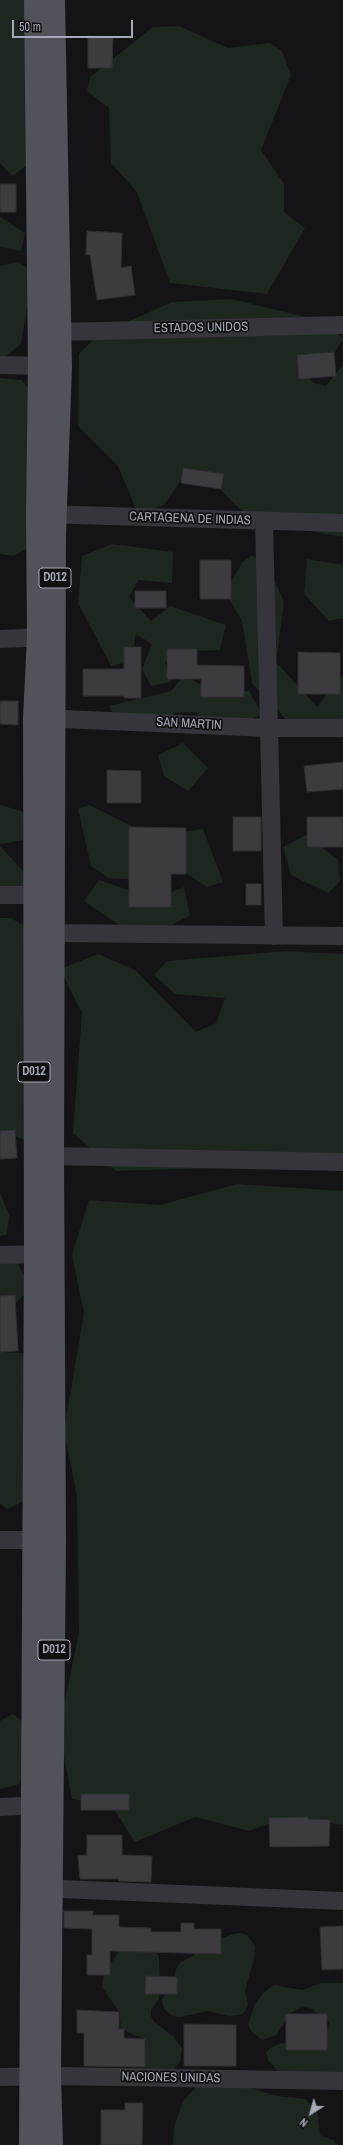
<!DOCTYPE html>
<html>
<head>
<meta charset="utf-8">
<style>
	body { margin:0 }
	#map { position:relative; width:343px; height:2145px; overflow:hidden; background:#141416; font-family:"Archivo Narrow",sans-serif }
	canvas { display:block }
	.north { position:absolute; left:291px; top:2093px; width:40px; height:40px; -webkit-text-stroke:3px #0f0f11; paint-order:stroke; rotate:217deg; font-size:11px; font-weight:700; line-height:16px; text-align:center; color:#a6a9b6 }
	.north::after { content:''; display:block; margin:auto; width:14px; height:18px; background:#a6a9b6; clip-path:polygon(50% 0,100% 100%,50% 72%,0 100%) }
	.scale { position:absolute; left:12px; top:20px; width:121px; height:18px; box-sizing:border-box; border:2px solid #a6a9b6; border-top:0; padding-left:5px; font-size:12px; line-height:14px; white-space:nowrap; color:#a6a9b6; -webkit-text-stroke:3px #0f0f11; paint-order:stroke }
</style>
</head>
<body>
<div id="map">
<canvas width="343" height="2145"></canvas>
<div class="north">N</div>
<div class="scale">50 m</div>
</div>
<script>
const c = document.querySelector('canvas').getContext('2d');
c.lineJoin = 'round';
function fillPath(path, color) { c.fillStyle = color; c.fill(path, 'evenodd'); }
const shape = rows => new Path2D(rows.map(r => 'M' + r).join(''));
function stroke(path, color, width, dash) { c.strokeStyle = color; c.lineWidth = width; c.lineCap = dash ? 'butt' : 'round'; c.setLineDash(dash || []); c.stroke(path); }
function drawText(font, color, halo, rows, align = 'center') {
  c.font = font + ' "Archivo Narrow",sans-serif'; c.lineWidth = 3.5; c.setLineDash([]); c.textBaseline = 'middle'; c.strokeStyle = halo; c.fillStyle = color; for (const [text, x, y, turn = 0] of rows) {
    c.save(); c.translate(x, y); c.rotate((+turn || 0) * Math.PI / 180); c.textAlign = isNaN(turn) ? turn : align; if (halo) c.strokeText(text, 0, 0); c.fillText(text, 0, 0); c.restore();
  }
}
fillPath(shape([
	[0,0,40,0,40,8,23,30,38,47,40,156,12,176,0,163],
	[179,26,228,48,270,43,282,51,291,75,261,150,284,184,284,212,305,228,267,294,170,283,137,192,111,163,109,108,87,91,90,77,153,27],
	[0,217,25,233,21,251,0,247],
	[18,262,33,272,21,344,0,361,0,266],
	[231,299,323,321,343,338,331,359,303,361,313,383,326,386,343,365,343,537,251,520,213,482,184,476,164,505,138,514,118,466,78,426,79,354,98,335,172,302],
	[0,378,22,380,34,395,44,540,13,556,0,554],
	[112,544,173,552,172,583,138,580,129,597,151,621,170,606,226,625,220,650,173,652,165,663,171,682,151,686,142,669,152,644,136,634,132,661,111,666,78,603,82,556],
	[252,555,268,566,284,602,276,662,317,707,340,676,343,677,343,734,298,732,252,683,242,621,225,592,242,563],
	[307,559,343,565,343,618,329,621,304,594],
	[184,675,217,694,249,691,262,714,220,736,195,712,175,713,157,732,118,723,109,706,171,691],
	[183,743,208,768,188,791,164,776,158,755],
	[0,805,36,815,36,838,0,844],
	[89,805,140,830,147,880,109,878,91,866,78,809],
	[203,829,223,882,207,887,178,868,173,834],
	[306,835,338,860,340,881,328,893,291,875,283,847],
	[0,846,33,882,0,901],
	[99,880,155,899,184,887,190,916,152,934,131,933,84,901],
	[0,918,11,918,38,934,28,1141,0,1131],
	[286,951,343,954,343,1169,303,1165,116,1171,73,1133,82,1013,60,969,98,954,135,970,196,1032,216,1023,225,998,175,994,154,975,167,961],
	[237,1184,343,1191,343,1825,286,1817,249,1831,195,1817,135,1842,112,1806,72,1799,59,1730,79,1632,77,1497,64,1430,84,1313,72,1255,89,1200,160,1205],
	[0,1193,9,1215,7,1234,0,1236],
	[0,1257,14,1257,31,1288,0,1318],
	[0,1352,22,1353,37,1373,31,1498,7,1509,0,1503],
	[13,1714,33,1731,19,1784,0,1789,0,1721],
	[240,1933,247,1935,255,1946,254,1959,245,1991,248,2004,246,2010,241,2015,229,2016,208,2011,180,2017,173,2016,167,2012,163,2006,162,1999,173,1980,177,1967,181,1962,193,1956,202,1946,233,1934],
	[156,1950,159,1956,160,1985,159,1999,151,2010,151,2016,154,2022,174,2037,182,2048,180,2062,171,2073,148,2073,144,2067,143,2060,146,2046,145,2039,129,2033,121,2028,119,2012,102,1987,104,1974,119,1951],
	[321,1983,343,1983,343,2075,285,2072,277,2070,268,2060,266,2053,270,2048,282,2043,301,2046,320,2040,328,2029,329,2022,312,2009,304,2007,297,2009,291,2013,276,2035,262,2040,251,2031,248,2024,255,2004,263,1993,274,1985,302,1990],
	[197,2086,244,2086,277,2096,305,2099,315,2108,318,2114,320,2135,333,2140,338,2145,173,2145,174,2127,183,2101]
]), '#1e2620');
const building = shape([
	[88,36,113,37,112,68,88,68,88,36],
	[0,184,16,184,16,212,0,212,0,184],
	[87,231,122,233,121,268,131,266,135,295,97,300,90,255,86,255,87,231],
	[334,352,336,376,299,379,297,355,334,352],
	[183,468,224,474,221,489,181,483,183,468],
	[200,560,231,560,231,599,200,599,200,560],
	[135,591,166,591,166,608,135,608,135,591],
	[124,647,141,647,141,698,124,698,124,696,83,696,83,669,124,669,124,647],
	[167,649,197,649,197,665,244,666,244,697,201,697,201,679,167,679,167,649],
	[298,652,340,653,340,694,298,694,298,652],
	[0,701,18,701,18,725,0,724,0,701],
	[343,762,343,789,307,792,304,766,343,762],
	[107,770,141,771,141,803,107,803,107,770],
	[233,817,261,817,261,851,233,851,233,817],
	[307,817,343,817,343,847,307,847,307,817],
	[129,827,186,828,186,874,171,874,171,907,129,907,129,827],
	[246,884,261,884,261,905,246,905,246,884],
	[15,1130,17,1158,0,1159,0,1131,15,1130],
	[15,1295,18,1351,0,1352,0,1296,15,1295],
	[81,1794,129,1794,129,1810,81,1810,81,1794],
	[308,1817,308,1819,330,1820,329,1846,270,1847,269,1818,308,1817],
	[87,1835,122,1835,122,1855,152,1856,151,1882,119,1881,119,1879,80,1879,78,1856,87,1855,87,1835],
	[64,1911,93,1911,93,1915,119,1915,119,1927,151,1928,151,1932,181,1932,181,1923,194,1923,194,1929,221,1929,221,1954,110,1951,110,1975,87,1975,87,1955,92,1955,92,1929,64,1928,64,1911],
	[343,1926,343,1969,322,1970,320,1927,343,1926],
	[146,1976,177,1977,177,1994,145,1994,146,1976],
	[77,2010,119,2012,119,2029,124,2029,124,2038,145,2039,145,2067,84,2066,84,2033,77,2033,77,2010],
	[286,2014,327,2014,327,2050,286,2050,286,2014],
	[184,2024,236,2025,236,2066,184,2066,184,2024],
	[125,2103,143,2103,142,2145,101,2145,101,2110,125,2110,125,2103]
]);
fillPath(building, '#3c3c40');
stroke(building, '#2f2e32', 1);
stroke(shape([
	[60,332,343,325],
	[0,365,51,366],
	[43,514,343,523],
	[264,521,274,936],
	[0,639,50,637],
	[41,718,268,728,343,728],
	[0,895,34,895],
	[54,933,343,936],
	[53,1156,343,1162],
	[0,1255,47,1254],
	[0,1540,47,1540],
	[0,1807,46,1805],
	[38,1888,343,1901],
	[0,2077,61,2076,343,2081]
]), '#35353b', 18);
stroke(shape([
	[30,2145,35,1255,34,718,38,637,37,514,39,365,35,0],
	[52,2145,50,2076,55,1540,53,1156,55,535,61,366,54,0]
]), '#51525a', 22);
for (const [x, y, w] of [
	[55,578,32],
	[34,1072,32],
	[54,1650,32]
]) { const box = new Path2D(); box.roundRect(x - w / 2, y - 10, w, 20, 3); c.fillStyle = '#0f0f11'; c.fill(box); stroke(box, '#a6a9b6', 1); }
drawText('bold 12px', '#a6a9b6', null, [
	["D012",55,578],
	["D012",34,1072],
	["D012",54,1650]
]);
drawText('13px', '#a6a9b6', '#0f0f11', [
	["ESTADOS UNIDOS",201,328,-1],
	["CARTAGENA DE INDIAS",190,519,2],
	["SAN MARTIN",189,724,3],
	["NACIONES UNIDAS",171,2078,1]
]);
</script>
</body>
</html>
